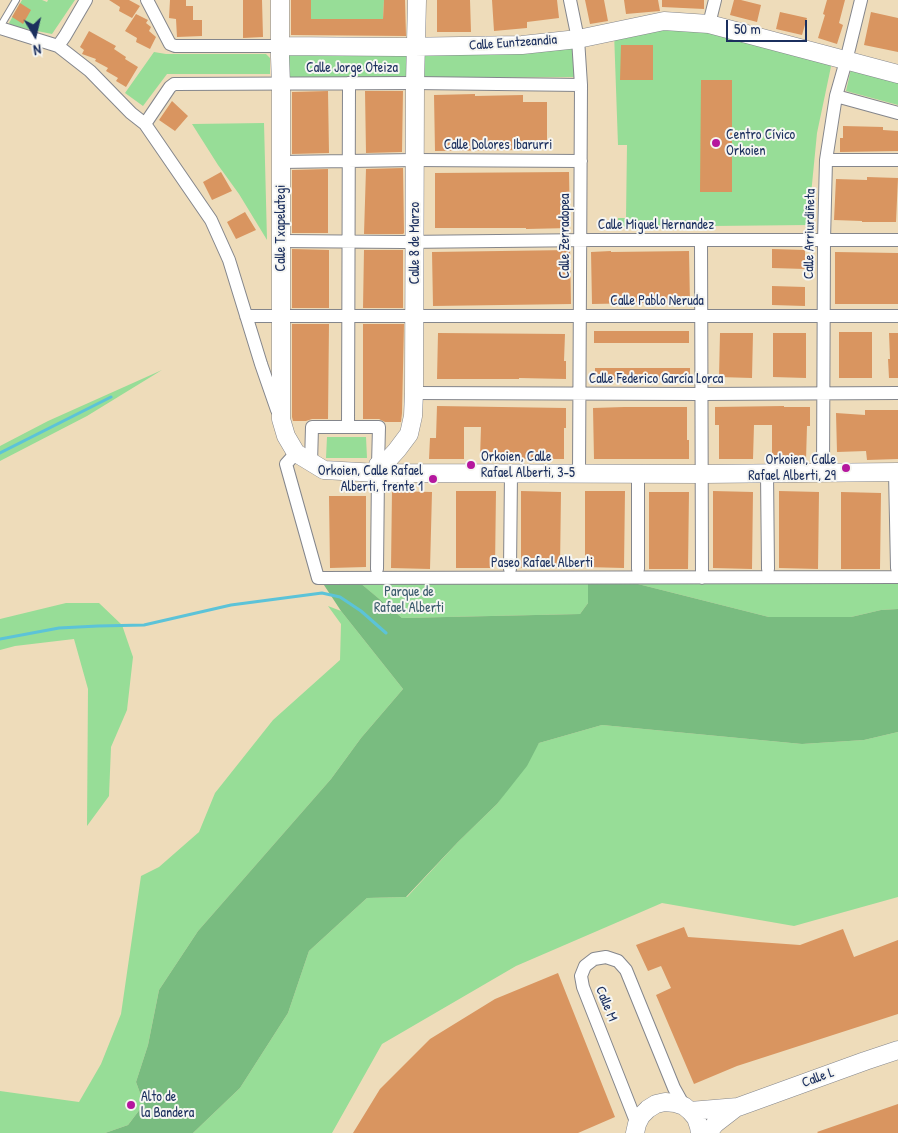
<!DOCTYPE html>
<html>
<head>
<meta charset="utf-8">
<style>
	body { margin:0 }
	#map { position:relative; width:898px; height:1133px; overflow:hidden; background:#eedcba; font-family:"Patrick Hand",sans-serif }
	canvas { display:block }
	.north { position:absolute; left:10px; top:10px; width:50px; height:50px; -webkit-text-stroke:4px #f6f6f2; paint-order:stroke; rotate:171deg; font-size:14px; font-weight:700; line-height:20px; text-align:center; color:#1b2f5e }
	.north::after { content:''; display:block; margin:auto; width:18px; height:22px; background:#1b2f5e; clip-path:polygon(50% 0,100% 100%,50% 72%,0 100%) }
	.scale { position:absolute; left:726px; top:20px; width:81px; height:22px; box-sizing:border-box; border:2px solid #1b2f5e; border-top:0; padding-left:6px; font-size:15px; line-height:18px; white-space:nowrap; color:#1b2f5e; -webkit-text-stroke:4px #f6f6f2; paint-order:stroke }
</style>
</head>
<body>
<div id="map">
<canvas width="898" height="1133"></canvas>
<div class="north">N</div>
<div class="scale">50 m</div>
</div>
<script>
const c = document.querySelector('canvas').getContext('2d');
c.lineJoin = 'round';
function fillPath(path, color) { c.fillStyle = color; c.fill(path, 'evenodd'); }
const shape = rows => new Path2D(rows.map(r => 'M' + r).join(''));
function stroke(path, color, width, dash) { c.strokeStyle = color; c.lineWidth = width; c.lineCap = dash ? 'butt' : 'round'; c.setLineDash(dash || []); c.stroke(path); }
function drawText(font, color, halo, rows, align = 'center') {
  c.font = font + ' "Patrick Hand",sans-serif'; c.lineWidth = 4; c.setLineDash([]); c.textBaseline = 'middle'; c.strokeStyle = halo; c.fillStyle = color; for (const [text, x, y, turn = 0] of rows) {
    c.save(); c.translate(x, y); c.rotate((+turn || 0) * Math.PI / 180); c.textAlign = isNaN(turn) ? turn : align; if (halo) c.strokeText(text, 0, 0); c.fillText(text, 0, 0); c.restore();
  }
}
fillPath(shape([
	[22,0,42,0,47,2,48,0,75,0,52,34,12,26,9,23],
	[311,0,384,0,383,19,311,19],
	[664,21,833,57,817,133,808,225,618,227,618,218,626,218,627,145,618,145,614,32],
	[572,48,575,77,430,78,423,76,422,51],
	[154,52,166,54,266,54,270,58,270,74,167,74,143,106,125,93],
	[284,54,408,55,410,75,405,78,295,79,288,77],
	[851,69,898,82,898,105,846,91],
	[264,123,267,240,239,194,218,165,192,124],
	[162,370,87,416,0,461,0,446,48,421],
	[327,437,366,437,367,458,326,458],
	[588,582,588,603,580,614,402,618,360,583],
	[630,582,898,583,898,609,881,610,851,617,769,617],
	[66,603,99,603,122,625,133,657,127,710,111,747,109,796,87,826,88,689,74,639,15,646,0,650,0,619],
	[328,606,341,611,403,689,361,738,331,779,198,931,159,990,148,1045,136,1082,144,1104,128,1125,105,1133,0,1133,0,1091,79,1102,101,1064,121,1014,141,876,159,867,199,832,215,793,273,720,340,660,341,624],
	[602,725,802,744,864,740,898,732,898,897,794,926,662,903,516,966,382,1044,332,1133,193,1133,240,1088,288,1013,309,951,367,898,407,897,458,842,497,804,539,743]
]), '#97dd97');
fillPath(shape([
	[322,582,359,582,402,618,580,614,588,603,588,582,630,582,769,617,851,617,881,610,898,609,898,732,864,740,802,744,602,725,539,743,527,766,497,804,458,842,406,897,367,898,309,951,288,1013,240,1088,193,1133,105,1133,128,1125,144,1104,136,1082,148,1045,159,990,198,931,331,779,361,738,403,689,341,611]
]), '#79bc80');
stroke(shape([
	[0,453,111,397],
	[0,639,59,628,98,626,144,625,231,605,322,593,340,597,361,611,386,633]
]), '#5cc3d8', 3);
fillPath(shape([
	[109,0,129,0,140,6,132,18,119,11,120,7],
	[170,0,186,0,186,6,193,6,193,20,202,20,202,36,177,37,176,19,169,18],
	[243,0,262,0,263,37,243,38],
	[291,0,311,0,311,19,383,19,384,0,405,0,406,36,291,35],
	[437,0,470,0,471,32,437,32],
	[492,0,557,0,559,18,527,22,527,28,494,31],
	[585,0,604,0,608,21,590,24],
	[624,0,658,0,660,11,626,14],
	[662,0,704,0,704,9,662,7],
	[734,0,741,0,761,5,757,22,730,15],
	[827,0,845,0,839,23,843,25,837,44,818,38,825,15,823,14],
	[20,3,31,10,23,24,12,17],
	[780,12,807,18,802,35,776,29],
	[871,12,898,18,898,52,864,45],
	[136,14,148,20,146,23,151,27,149,31,156,37,150,49,136,42,137,38,125,31],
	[89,31,116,46,114,49,126,57,125,59,138,67,126,87,116,81,118,78,106,71,108,68,95,61,96,59,82,54,84,50,80,47],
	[621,45,653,45,653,80,620,80],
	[701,80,732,80,732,192,700,192],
	[328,91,329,153,292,154,292,92],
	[365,91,403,91,402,152,366,153],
	[475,94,475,96,523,95,523,102,547,102,547,146,522,146,522,150,435,151,434,95],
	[172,101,188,116,175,131,159,120],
	[843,126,883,127,883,130,898,131,898,151,840,152,840,138,843,138],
	[403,168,404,233,403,234,364,234,366,169],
	[328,169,328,233,292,233,292,170],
	[221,172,232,191,212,200,203,182],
	[569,172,570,228,526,229,526,228,435,228,435,173],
	[867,177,898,178,896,222,862,222,862,221,834,220,836,179,867,180],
	[245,212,256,230,236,239,227,222],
	[292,249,329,250,329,308,292,308],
	[772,249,805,250,805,269,772,268],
	[364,250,403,250,403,308,363,308],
	[570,250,571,304,433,306,432,252],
	[611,251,611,252,689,251,690,304,669,305,669,303,645,304,645,303,592,304,591,252],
	[835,252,898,253,898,304,835,304],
	[772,286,805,287,805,306,772,305],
	[292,324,329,324,328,419,312,419,306,421,293,421,292,417],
	[363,324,404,324,402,413,401,422,385,422,379,419,363,419],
	[594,331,689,331,689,343,594,343],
	[839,332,872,332,872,378,839,378],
	[438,333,565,334,564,361,566,361,566,379,519,378,519,379,437,379],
	[720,333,753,333,752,378,719,377],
	[773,333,806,333,806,378,773,377],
	[889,333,898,333,898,378,889,378,888,359,890,359],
	[595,368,690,368,690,380,595,380],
	[437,406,566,408,566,428,564,428,564,459,480,459,481,427,464,427,464,459,429,459,430,438,436,438],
	[784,406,784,407,810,407,810,426,807,426,806,460,772,460,772,425,754,425,753,459,719,459,719,425,715,425,715,407],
	[624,407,687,407,687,440,689,440,689,459,594,459,593,408],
	[865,410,898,410,898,459,867,460,866,451,837,452,836,413,865,415],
	[392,491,432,492,430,569,391,568],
	[456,491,496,491,495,568,456,568],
	[521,491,561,492,560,568,521,568],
	[585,491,625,491,624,568,585,567],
	[713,491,753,492,752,569,713,568],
	[779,491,819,492,818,569,779,568],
	[649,492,689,492,688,569,649,569],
	[841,492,881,493,880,569,841,569],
	[329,496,366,496,366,567,330,568],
	[684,927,688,937,800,945,843,929,854,957,898,940,898,1014,737,1066,694,1084,656,995,671,988,661,966,648,971,636,945],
	[558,973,615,1117,578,1133,353,1133,380,1089,430,1039,495,999],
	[898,1104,898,1133,818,1133,817,1132]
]), '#d99560');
const lane = shape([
	[0,27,16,0]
]);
const street = shape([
	[147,0,170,44,175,46,280,46],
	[570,0,578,39,581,85,579,473],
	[709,24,715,0],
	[0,28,58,46,90,71,131,113,145,124,211,220,229,260,261,364,277,410],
	[58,46,65,36,86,0],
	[836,96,898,113],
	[145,124,170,87,174,84,415,83,581,85],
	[826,160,898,160],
	[281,162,415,160,581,161],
	[701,240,702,578],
	[281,241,403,242,593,240,898,240],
	[246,316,898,316],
	[414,393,702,394,898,393],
	[348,427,349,83],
	[296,453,286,464,318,578,898,577],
	[311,463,312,427,379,427,378,465],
	[895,472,897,568],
	[767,473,768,569],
	[823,473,824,240,826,160,836,96,846,61,861,0],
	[377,569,378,473],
	[510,569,511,473],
	[638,569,638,474],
	[637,1124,583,987,581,976,585,966,594,959,606,957,618,961,626,970,674,1088,684,1106]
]);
const secondary = shape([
	[280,0,280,57,281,84,281,419,286,436,296,453,324,470,378,473,702,474,898,472],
	[280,46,399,47,522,45,578,39,664,21,709,24,898,74],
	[378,473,378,465,388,460,397,450,409,434,413,416,414,393,415,83,417,0],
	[690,1111,738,1107,865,1061,898,1050],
	[635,1133,637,1124,641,1116,648,1109,656,1104,665,1102,675,1103,684,1106,690,1111,696,1118,699,1127,700,1133],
	[708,1133,715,1124,737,1107]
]);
stroke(lane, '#84868c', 8);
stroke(street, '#84868c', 14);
stroke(secondary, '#84868c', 19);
stroke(lane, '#fff', 6);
stroke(street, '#fff', 12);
stroke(secondary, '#fff', 18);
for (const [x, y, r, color] of [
	[716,143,5,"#b5179e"],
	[471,465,5,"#b5179e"],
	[846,468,5,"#b5179e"],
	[433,479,5,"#b5179e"],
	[131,1105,5,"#b5179e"]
]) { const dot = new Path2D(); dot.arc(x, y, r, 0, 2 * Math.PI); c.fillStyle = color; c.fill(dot); stroke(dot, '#f6f6f2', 2); }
drawText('14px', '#1b2f5e', '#f6f6f2', [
	["Calle Euntzeandia",513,43,-4],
	["Calle Jorge Oteiza",352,68],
	["Calle Dolores Ibarurri",498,145],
	["Calle Miguel Hernandez",656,225],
	["Calle Txapelategi",281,228,-90],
	["Calle Arriurdiñeta",810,234,-89],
	["Calle Zerradopea",565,236,-90],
	["Calle 8 de Marzo",415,243,-90],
	["Calle Pablo Neruda",657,301],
	["Calle Federico García Lorca",656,379],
	["Paseo Rafael Alberti",542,563],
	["Calle M",606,1004,68],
	["Calle L",818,1078,-20]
]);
drawText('14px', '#1b2f5e', '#f6f6f2', [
	["Centro Cívico",726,135],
	["Orkoien",726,151],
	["Orkoien, Calle",481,457],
	["Rafael Alberti, 3-5",481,473],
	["Orkoien, Calle",836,460,"right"],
	["Rafael Alberti, 29",836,476,"right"],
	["Orkoien, Calle Rafael",423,471,"right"],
	["Alberti, frente 1",423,487,"right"],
	["Alto de",141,1097],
	["la Bandera",141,1113]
], 'left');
drawText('14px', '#3a5a6c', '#f6f6f2', [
	["Parque de",409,592],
	["Rafael Alberti",409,608]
]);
</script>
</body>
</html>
